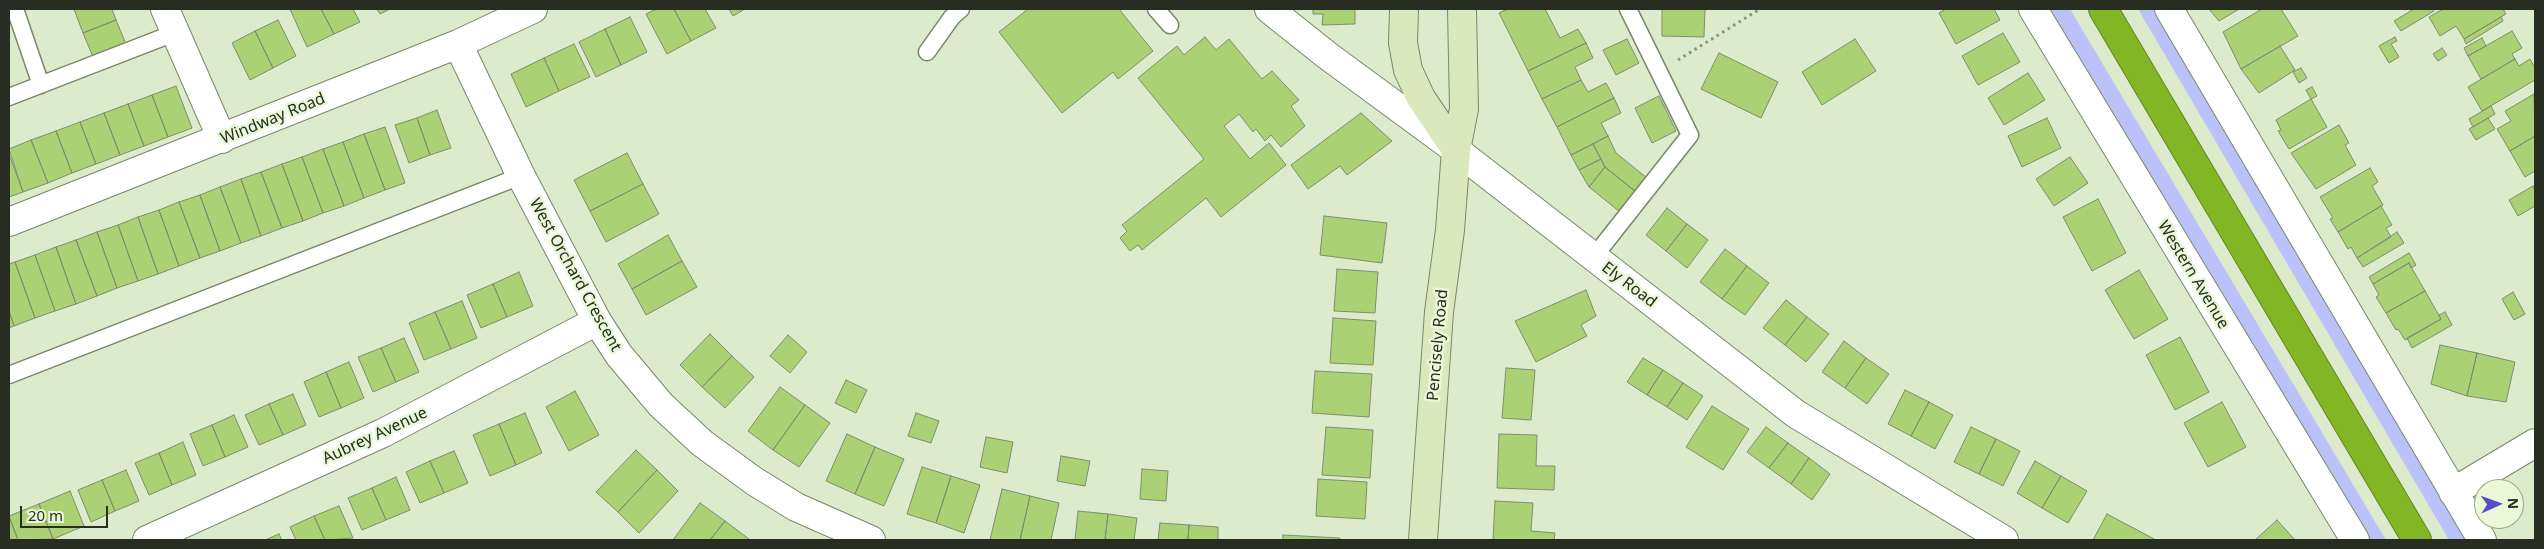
<!DOCTYPE html>
<html>
<head>
<meta charset="utf-8">
<style>
	body { margin:0 }
	#map { position:relative; width:2544px; height:549px; overflow:hidden; background:#dcebcb; font-family:"Noto Sans",sans-serif }
	canvas { display:block }
	.frame { position:absolute; inset:0; border:10px solid #272d21; pointer-events:none }
	.north { position:absolute; left:2474px; top:479px; width:50px; height:50px; box-sizing:border-box; background:#e9f9d8; border:1px solid #9ba78f; border-radius:50%; rotate:88deg; font-size:14px; font-weight:700; line-height:20px; text-align:center; color:#272d21 }
	.north::after { content:''; display:block; margin:auto; width:18px; height:22px; background:#554fc6; clip-path:polygon(50% 0,100% 100%,50% 72%,0 100%) }
	.scale { position:absolute; left:20px; top:506px; width:88px; height:22px; box-sizing:border-box; border:2px solid #272d21; border-top:0; padding-left:6px; font-size:15px; line-height:18px; white-space:nowrap; color:#272d21; -webkit-text-stroke:4px #e9f9d8; paint-order:stroke }
</style>
</head>
<body>
<div id="map">
<canvas width="2544" height="549"></canvas>
<div class="frame"></div>
<div class="north">N</div>
<div class="scale">20 m</div>
</div>
<script>
const c = document.querySelector('canvas').getContext('2d');
c.lineJoin = 'round';
function fillPath(path, color) { c.fillStyle = color; c.fill(path, 'evenodd'); }
const shape = rows => new Path2D(rows.map(r => 'M' + r).join(''));
function stroke(path, color, width, dash) { c.strokeStyle = color; c.lineWidth = width; c.lineCap = dash ? 'butt' : 'round'; c.setLineDash(dash || []); c.stroke(path); }
function drawText(font, color, halo, rows, align = 'center') {
  c.font = font + ' "Noto Sans",sans-serif'; c.lineWidth = 5; c.setLineDash([]); c.textBaseline = 'middle'; c.strokeStyle = halo; c.fillStyle = color; for (const [text, x, y, turn = 0] of rows) {
    c.save(); c.translate(x, y); c.rotate((+turn || 0) * Math.PI / 180); c.textAlign = isNaN(turn) ? turn : align; if (halo) c.strokeText(text, 0, 0); c.fillText(text, 0, 0); c.restore();
  }
}
fillPath(shape([
	[2048,9,2070,9,2386,540,2369,540],
	[2138,9,2157,9,2469,540,2449,540]
]), '#bbc1f9');
const building = shape([
	[74,9,112,9,116,20,83,33,74,9],
	[290,9,321,9,334,34,307,47,290,9],
	[321,9,353,9,360,22,334,34,321,9],
	[377,9,390,9,380,14,377,9],
	[656,9,674,9,691,41,667,54,646,14,656,9],
	[674,9,705,9,716,28,691,41,674,9],
	[729,9,745,9,733,16,729,9],
	[1028,9,1119,9,1153,51,1118,79,1113,72,1062,113,999,32,1028,9],
	[1313,9,1355,9,1355,24,1322,25,1323,14,1313,14,1313,9],
	[1508,9,1545,9,1560,38,1578,29,1586,43,1528,71,1499,13,1508,9],
	[1662,9,1705,9,1704,37,1662,36,1662,9],
	[1946,9,1994,9,2000,20,1956,44,1939,13,1946,9],
	[2209,9,2239,9,2219,21,2209,9],
	[2262,9,2281,9,2298,36,2241,69,2223,32,2262,9],
	[2414,9,2433,9,2434,11,2401,31,2394,21,2414,9],
	[2443,9,2503,9,2506,14,2464,39,2456,26,2440,36,2429,17,2443,9],
	[630,17,647,52,621,65,605,29,630,17],
	[2501,17,2503,21,2466,44,2464,39,2501,17],
	[116,20,126,44,93,57,83,33,116,20],
	[278,20,296,56,273,68,255,31,278,20],
	[605,29,621,65,596,77,579,42,605,29],
	[255,31,273,68,250,80,232,43,255,31],
	[2512,31,2522,48,2512,54,2515,59,2481,79,2468,56,2512,31],
	[2003,33,2020,62,1978,85,1962,56,2003,33],
	[1205,37,1216,50,1229,39,1262,79,1272,71,1299,100,1291,106,1305,126,1281,147,1271,135,1265,141,1256,129,1253,132,1239,114,1224,126,1250,159,1269,143,1286,165,1221,217,1206,198,1142,250,1138,245,1130,251,1120,238,1127,231,1122,225,1204,159,1138,78,1177,46,1184,55,1205,37],
	[2395,37,2397,41,2391,44,2399,57,2389,63,2379,46,2395,37],
	[2482,38,2486,46,2468,56,2464,48,2482,38],
	[1627,39,1639,63,1616,75,1603,50,1627,39],
	[1855,39,1876,71,1822,105,1802,72,1855,39],
	[1586,43,1593,58,1575,67,1581,80,1542,99,1528,71,1586,43],
	[574,44,590,77,559,91,544,58,574,44],
	[2280,46,2295,70,2259,93,2241,69,2280,46],
	[2442,48,2447,55,2438,61,2433,54,2442,48],
	[1719,53,1778,82,1761,118,1701,89,1719,53],
	[544,58,559,91,526,107,511,74,544,58],
	[2515,59,2519,66,2530,59,2535,68,2535,80,2482,111,2468,87,2515,59],
	[2301,68,2307,78,2299,83,2293,72,2301,68],
	[2028,73,2045,100,2004,125,1988,98,2028,73],
	[1581,80,1588,92,1606,83,1614,98,1557,127,1542,99,1581,80],
	[176,86,192,128,168,137,152,95,176,86],
	[2312,87,2317,96,2311,99,2306,90,2312,87],
	[2534,94,2535,136,2510,151,2497,129,2511,121,2505,111,2534,94],
	[152,95,168,137,144,146,128,104,152,95],
	[1659,96,1676,131,1652,143,1635,108,1659,96],
	[1614,98,1621,113,1601,123,1608,136,1571,155,1557,127,1614,98],
	[2311,99,2327,127,2289,149,2278,131,2281,130,2276,120,2311,99],
	[128,104,144,146,120,155,104,113,128,104],
	[2491,106,2495,114,2473,127,2469,119,2491,106],
	[437,110,451,148,430,155,417,118,437,110],
	[104,113,120,155,96,164,80,122,104,113],
	[1361,113,1392,141,1347,175,1340,166,1308,189,1291,165,1361,113],
	[417,118,430,155,409,163,395,125,417,118],
	[2047,118,2061,148,2022,167,2008,136,2047,118],
	[2488,118,2495,129,2476,140,2469,129,2488,118],
	[80,122,96,164,72,173,56,131,80,122],
	[2339,125,2349,143,2345,145,2356,165,2316,189,2291,153,2339,125],
	[385,127,405,183,385,190,364,134,385,127],
	[56,131,72,173,48,183,31,140,56,131],
	[364,134,385,190,364,198,343,142,364,134],
	[1608,136,1616,153,1647,178,1636,192,1605,167,1593,144,1608,136],
	[2535,136,2535,171,2525,177,2510,151,2535,136],
	[31,140,48,183,23,192,9,149,31,140],
	[343,142,364,198,344,206,323,149,343,142],
	[1593,144,1601,159,1579,170,1571,155,1593,144],
	[323,149,344,206,323,213,302,157,323,149],
	[627,153,643,184,590,211,574,180,627,153],
	[9,154,23,192,9,197,9,154],
	[302,157,323,213,303,221,282,164,302,157],
	[2070,157,2088,183,2054,206,2036,179,2070,157],
	[1601,159,1605,167,1589,187,1579,170,1601,159],
	[282,164,303,221,282,228,261,172,282,164],
	[1605,167,1636,192,1620,212,1589,187,1605,167],
	[2370,168,2378,182,2372,186,2383,205,2338,232,2330,219,2333,218,2320,197,2370,168],
	[261,172,282,228,261,236,241,179,261,172],
	[241,179,261,236,241,243,220,187,241,179],
	[643,184,659,214,606,242,590,211,643,184],
	[2533,186,2535,191,2535,206,2518,216,2509,200,2533,186],
	[220,187,241,243,220,251,200,195,220,187],
	[200,195,220,251,200,258,179,202,200,195],
	[2098,199,2126,253,2092,271,2063,217,2098,199],
	[179,202,200,258,179,266,159,210,179,202],
	[2381,206,2392,225,2386,228,2391,237,2357,258,2351,247,2348,249,2338,232,2381,206],
	[1667,208,1687,224,1666,251,1646,235,1667,208],
	[159,210,179,266,158,274,138,217,159,210],
	[1324,216,1387,223,1382,263,1320,255,1324,216],
	[138,217,158,274,138,281,118,225,138,217],
	[1687,224,1708,240,1687,268,1666,251,1687,224],
	[118,225,138,281,117,288,97,232,118,225],
	[97,232,117,288,97,296,76,240,97,232],
	[2397,232,2404,243,2363,267,2357,258,2397,232],
	[668,235,682,261,632,289,618,264,668,235],
	[76,240,97,296,76,304,56,247,76,240],
	[56,247,76,304,55,311,35,255,56,247],
	[1725,249,1747,266,1722,299,1700,282,1725,249],
	[2409,253,2416,265,2411,268,2409,263,2373,284,2369,277,2409,253],
	[35,255,55,311,35,318,15,262,35,255],
	[682,261,697,287,646,315,632,289,682,261],
	[15,262,35,318,14,326,9,311,9,264,15,262],
	[2409,263,2425,291,2386,313,2376,297,2379,295,2373,284,2409,263],
	[1747,266,1769,283,1745,315,1722,299,1747,266],
	[1337,269,1378,272,1375,313,1334,311,1337,269],
	[2139,270,2168,319,2134,339,2105,290,2139,270],
	[519,272,533,306,507,317,493,284,519,272],
	[493,284,507,317,481,328,467,295,493,284],
	[1586,290,1596,316,1581,325,1587,336,1536,362,1515,321,1586,290],
	[2425,291,2441,319,2405,340,2398,329,2396,330,2386,313,2425,291],
	[2513,292,2525,314,2514,320,2502,299,2513,292],
	[1786,300,1807,317,1785,345,1763,328,1786,300],
	[462,301,477,338,451,349,435,312,462,301],
	[9,311,14,326,9,328,9,311],
	[435,312,451,349,424,360,409,323,435,312],
	[2445,312,2452,325,2412,348,2407,338,2441,319,2439,315,2445,312],
	[1807,317,1829,334,1806,362,1785,345,1807,317],
	[1333,318,1376,321,1373,365,1330,363,1333,318],
	[710,334,732,356,702,387,680,365,710,334],
	[788,335,807,352,790,373,770,356,788,335],
	[2180,337,2209,392,2175,410,2146,355,2180,337],
	[404,338,419,372,396,382,381,348,404,338],
	[1844,341,1866,358,1845,388,1822,372,1844,341],
	[2440,345,2477,353,2467,396,2431,384,2440,345],
	[381,348,396,382,373,392,358,357,381,348],
	[2477,353,2515,362,2506,402,2467,396,2477,353],
	[732,356,754,377,725,408,702,387,732,356],
	[1643,358,1663,370,1647,395,1627,382,1643,358],
	[1866,358,1889,374,1867,404,1845,388,1866,358],
	[349,362,364,398,341,408,326,372,349,362],
	[1506,368,1535,370,1531,420,1502,418,1506,368],
	[1663,370,1683,383,1667,407,1647,395,1663,370],
	[1315,371,1372,374,1369,417,1312,413,1315,371],
	[326,372,341,408,319,417,304,382,326,372],
	[846,380,867,390,856,413,835,403,846,380],
	[1683,383,1703,396,1687,420,1667,407,1683,383],
	[780,387,805,405,773,450,748,431,780,387],
	[1905,390,1929,402,1911,436,1888,424,1905,390],
	[575,391,599,435,569,451,546,407,575,391],
	[293,394,306,425,283,435,269,404,293,394],
	[1929,402,1953,415,1935,449,1911,436,1929,402],
	[2222,402,2246,447,2208,467,2184,423,2222,402],
	[269,404,283,435,259,445,245,415,269,404],
	[805,405,830,423,799,467,773,450,805,405],
	[1712,406,1749,429,1723,470,1686,447,1712,406],
	[525,413,542,453,516,465,499,424,525,413],
	[916,413,939,421,931,443,908,436,916,413],
	[234,415,248,447,225,457,212,425,234,415],
	[499,424,516,465,490,476,473,435,499,424],
	[212,425,225,457,203,466,190,434,212,425],
	[1326,427,1373,430,1370,478,1322,475,1326,427],
	[1766,427,1788,443,1769,468,1747,452,1766,427],
	[1971,427,1996,439,1979,474,1954,462,1971,427],
	[847,434,875,447,855,494,826,481,847,434],
	[1499,434,1537,435,1536,466,1555,466,1554,490,1497,488,1499,434],
	[986,437,1013,442,1007,473,980,467,986,437],
	[1996,439,2020,451,2003,486,1979,474,1996,439],
	[183,442,196,475,172,485,159,453,183,442],
	[1788,443,1809,458,1791,484,1769,468,1788,443],
	[875,447,904,459,884,506,855,494,875,447],
	[636,450,657,470,618,512,596,492,636,450],
	[454,451,468,483,444,493,430,461,454,451],
	[159,453,172,485,149,495,135,463,159,453],
	[1061,456,1090,461,1085,486,1057,481,1061,456],
	[1809,458,1830,474,1812,500,1791,484,1809,458],
	[430,461,444,493,420,503,406,472,430,461],
	[2035,461,2061,476,2042,508,2017,493,2035,461],
	[922,467,951,476,936,523,907,514,922,467],
	[1142,469,1168,471,1166,501,1140,499,1142,469],
	[126,470,139,501,115,511,102,480,126,470],
	[657,470,678,491,639,533,618,512,657,470],
	[951,476,980,485,964,533,936,523,951,476],
	[2061,476,2087,491,2068,523,2042,508,2061,476],
	[396,477,410,510,386,520,372,488,396,477],
	[1318,479,1367,482,1365,519,1316,516,1318,479],
	[102,480,115,511,91,522,78,490,102,480],
	[372,488,386,520,362,530,348,498,372,488],
	[1002,489,1030,496,1020,540,990,540,1002,489],
	[70,491,84,526,53,539,39,504,70,491],
	[1030,496,1059,503,1051,540,1020,540,1030,496],
	[1495,501,1533,503,1531,531,1555,533,1554,540,1493,540,1495,501],
	[700,503,725,521,710,540,673,540,700,503],
	[39,504,53,539,18,540,9,516,39,504],
	[339,506,353,538,325,540,314,516,339,506],
	[1078,511,1108,514,1105,540,1075,540,1078,511],
	[1108,514,1137,518,1134,540,1105,540,1108,514],
	[2107,514,2156,540,2093,540,2107,514],
	[314,516,325,540,296,540,290,527,314,516],
	[9,517,18,540,9,540,9,517],
	[2277,520,2295,540,2255,540,2277,520],
	[725,521,749,539,747,540,710,540,725,521],
	[1160,523,1189,525,1188,540,1158,540,1160,523],
	[1189,525,1218,527,1218,540,1188,540,1189,525],
	[279,534,282,540,265,540,279,534],
	[1283,535,1340,538,1340,540,1283,540,1283,535]
]);
fillPath(building, '#aad275');
stroke(building, '#7f8d6f', 1);
const lane = shape([
	[15,9,41,85],
	[1156,9,1170,25],
	[927,52,952,17,961,9],
	[9,97,177,32],
	[1593,258,1690,135,1628,9],
	[9,375,521,176]
]);
const street = shape([
	[165,9,222,139],
	[1269,9,1328,56,1456,150,1796,414,2004,540],
	[2033,9,2355,540],
	[2169,9,2482,540],
	[458,44,521,176,597,321,619,355,661,405,702,443,754,481,796,507,871,540],
	[9,222,458,44,533,9],
	[2453,492,2535,443],
	[147,540,383,433,597,321]
]);
const secondary = shape([
	[1404,9,1403,43,1408,70,1421,98,1456,150],
	[1423,540,1439,312,1450,230,1456,150,1464,109,1462,9]
]);
const highway = shape([
	[2103,9,2417,540]
]);
stroke(lane, '#7a876a', 19);
stroke(street, '#7a876a', 30);
stroke(secondary, '#7a876a', 30);
stroke(highway, '#638623', 30);
stroke(shape([
	[1678,60,1760,9]
]), '#89947d', 3, [2.5, 4]);
stroke(lane, '#fff', 16);
stroke(street, '#fff', 28);
stroke(secondary, '#dae9bd', 28);
stroke(highway, '#83b624', 28);
drawText('16px', '#272d21', '#e9f9d8', [
	["Windway Road",273,119,-22],
	["West Orchard Crescent",575,275,61],
	["Western Avenue",2193,275,59],
	["Ely Road",1629,285,37],
	["Pencisely Road",1438,345,-85],
	["Aubrey Avenue",375,436,-25]
]);
</script>
</body>
</html>
